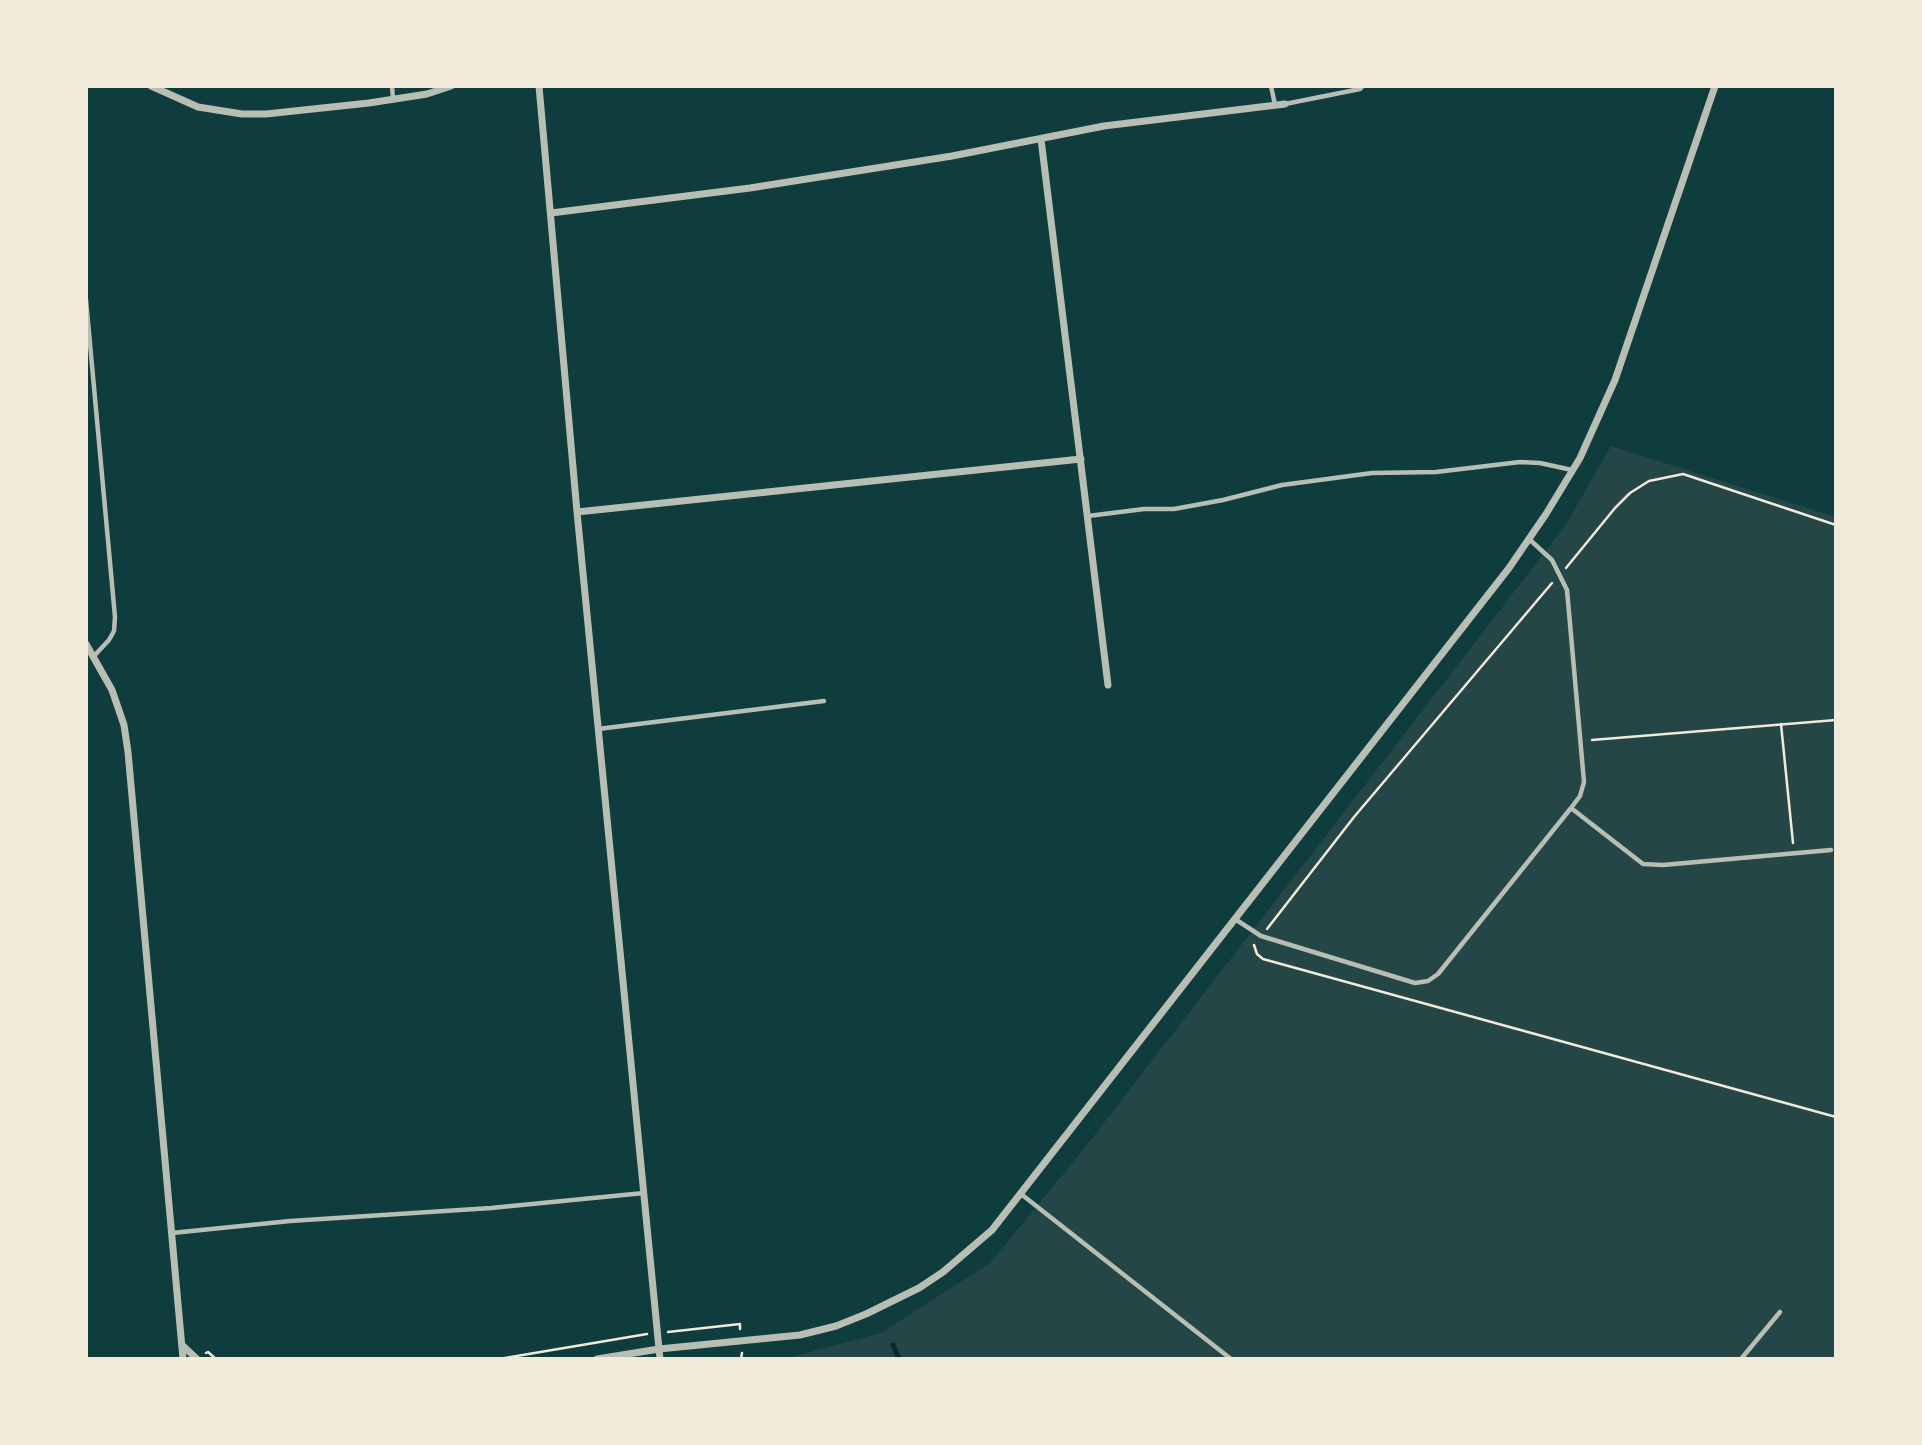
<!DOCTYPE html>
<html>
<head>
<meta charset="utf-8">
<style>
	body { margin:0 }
	#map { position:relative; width:1922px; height:1445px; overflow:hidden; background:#0f3d3e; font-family:Overpass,sans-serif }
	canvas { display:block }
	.frame { position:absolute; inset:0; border:88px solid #f1e9da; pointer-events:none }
</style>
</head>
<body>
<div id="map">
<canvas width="1922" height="1445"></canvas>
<div class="frame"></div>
</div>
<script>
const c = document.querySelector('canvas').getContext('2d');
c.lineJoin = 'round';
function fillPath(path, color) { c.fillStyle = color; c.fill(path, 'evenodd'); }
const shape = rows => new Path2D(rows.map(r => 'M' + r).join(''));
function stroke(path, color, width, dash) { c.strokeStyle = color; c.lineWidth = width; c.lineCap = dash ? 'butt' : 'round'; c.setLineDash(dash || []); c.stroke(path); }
fillPath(shape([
	[1611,446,1836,517,1836,1359,756,1359,791,1357,881,1333,990,1263,1083,1150,1565,526]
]), '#244646');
stroke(shape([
	[893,1345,899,1359]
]), '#0a2a2b', 5);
stroke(shape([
	[1566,568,1615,508,1630,493,1649,481,1683,474,1836,525],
	[1781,724,1793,843],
	[1592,740,1836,720],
	[1267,929,1354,817,1552,583],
	[1254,945,1257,954,1263,959,1836,1117],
	[668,1332,740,1324,740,1329],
	[206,1353,208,1352,216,1359],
	[499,1359,647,1334],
	[741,1359,742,1353]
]), '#f1e9da', 2.5);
stroke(shape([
	[392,86,393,99],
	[1271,86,1275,105],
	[1285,104,1360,89,1363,86],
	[86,300,115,617,114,631,109,640,94,656],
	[1088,516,1144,509,1174,509,1223,500,1282,485,1372,473,1436,472,1520,462,1540,463,1572,470],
	[598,729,824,701],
	[1571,808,1643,864,1663,865,1831,850],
	[1235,919,1261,936,1415,983,1428,981,1438,974,1571,808,1580,796,1584,782,1567,590,1552,560,1529,539],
	[1021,1194,1231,1359],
	[172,1233,290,1221,491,1208,644,1193],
	[1741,1359,1780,1312]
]), '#b8beb3', 4.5);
stroke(shape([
	[151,86,198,107,242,114,266,114,369,103,427,94,451,86],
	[539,86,577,512,660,1359],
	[1041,139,1108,685],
	[551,213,750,188,952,156,1104,126,1285,104],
	[577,512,1081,459],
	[86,644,112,690,124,725,128,752,183,1359],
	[182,1345,197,1359],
	[597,1359,659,1349,800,1335,836,1326,866,1314,919,1288,943,1272,992,1230,1509,568,1546,514,1580,458,1615,380,1715,86]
]), '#b8beb3', 7);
</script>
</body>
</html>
